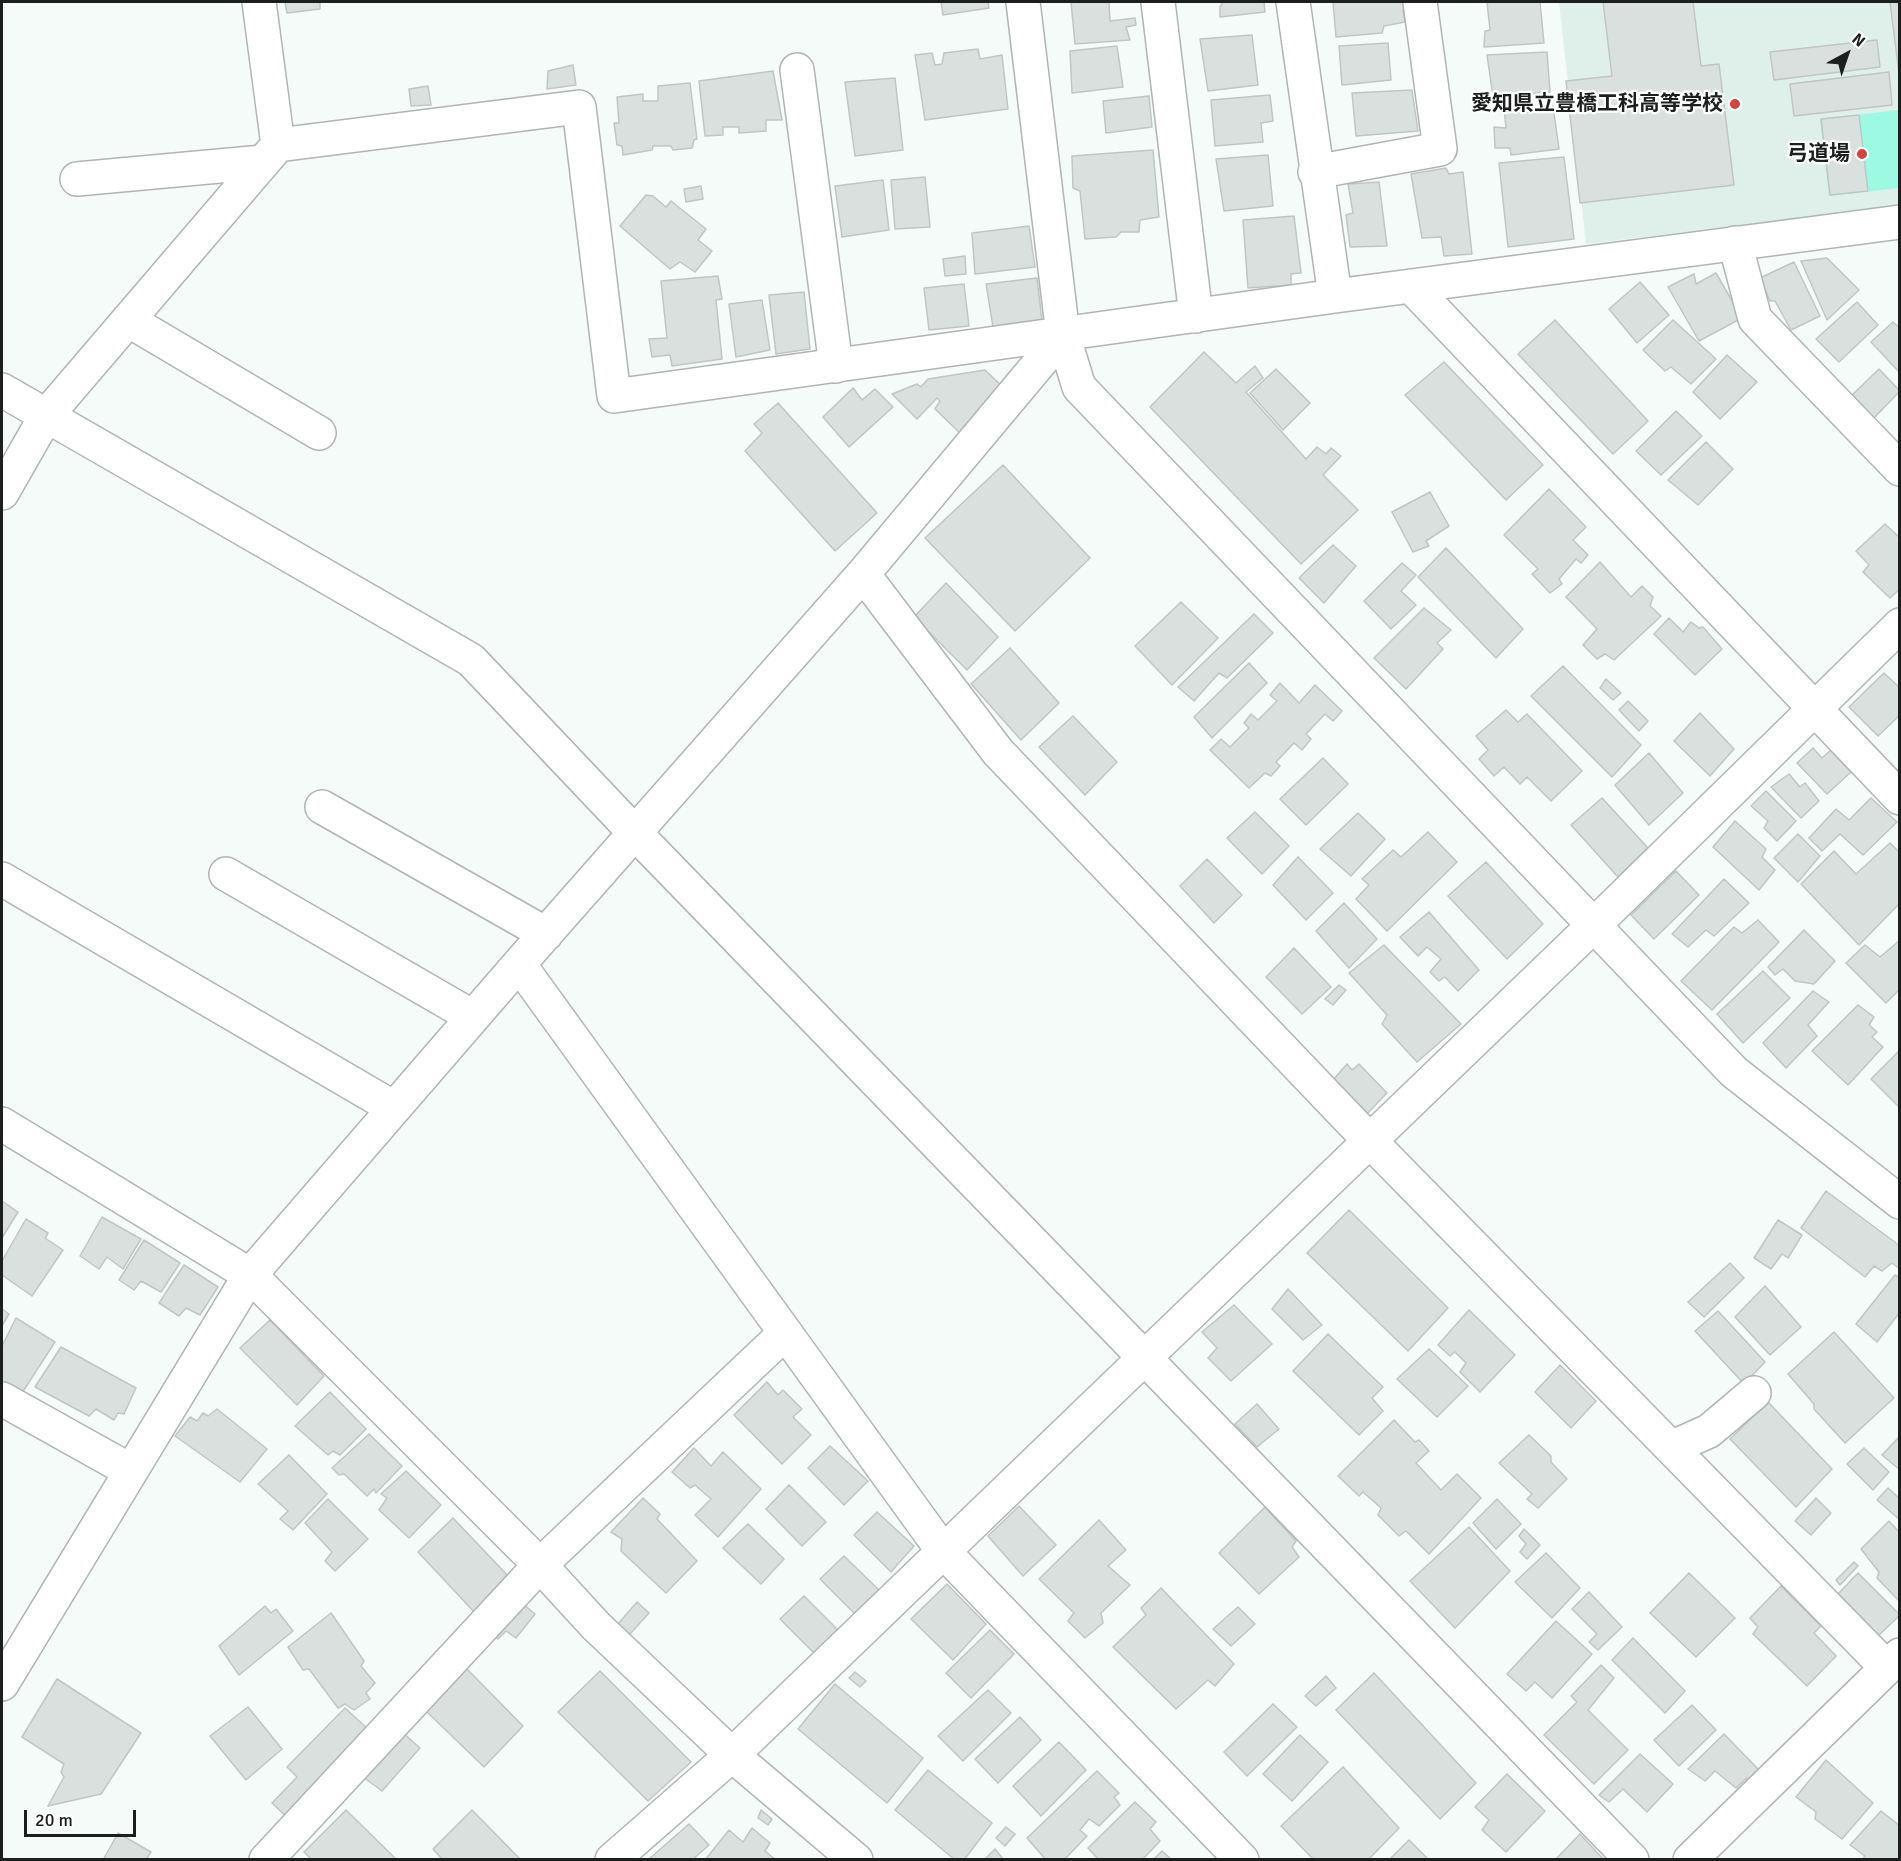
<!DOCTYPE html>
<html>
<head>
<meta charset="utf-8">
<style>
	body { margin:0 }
	#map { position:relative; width:1901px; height:1861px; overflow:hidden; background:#f4fbf9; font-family:Signika,sans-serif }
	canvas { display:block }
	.frame { position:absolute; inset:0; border:3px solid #1c1f1e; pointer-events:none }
	.north { position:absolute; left:1817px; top:24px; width:60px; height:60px; -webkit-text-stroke:4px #fff; paint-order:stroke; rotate:40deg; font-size:16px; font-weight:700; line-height:24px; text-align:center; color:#1c1f1e }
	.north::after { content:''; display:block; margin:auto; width:21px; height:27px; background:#1c1f1e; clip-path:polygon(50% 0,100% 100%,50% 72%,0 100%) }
	.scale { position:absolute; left:24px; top:1810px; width:112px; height:27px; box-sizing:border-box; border:3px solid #1c1f1e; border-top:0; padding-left:8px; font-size:18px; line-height:21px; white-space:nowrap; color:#1c1f1e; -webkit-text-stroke:4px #fff; paint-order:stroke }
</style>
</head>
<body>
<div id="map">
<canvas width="1901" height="1861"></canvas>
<div class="frame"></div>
<div class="north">N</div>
<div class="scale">20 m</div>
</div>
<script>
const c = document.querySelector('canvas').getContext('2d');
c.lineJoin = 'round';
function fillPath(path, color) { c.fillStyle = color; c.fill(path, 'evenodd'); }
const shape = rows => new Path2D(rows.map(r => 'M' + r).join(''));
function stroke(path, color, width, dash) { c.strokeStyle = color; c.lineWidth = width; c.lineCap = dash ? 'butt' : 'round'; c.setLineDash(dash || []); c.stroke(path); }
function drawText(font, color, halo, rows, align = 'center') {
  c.font = font + ' Signika,"Noto Sans JP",sans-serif'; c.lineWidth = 4.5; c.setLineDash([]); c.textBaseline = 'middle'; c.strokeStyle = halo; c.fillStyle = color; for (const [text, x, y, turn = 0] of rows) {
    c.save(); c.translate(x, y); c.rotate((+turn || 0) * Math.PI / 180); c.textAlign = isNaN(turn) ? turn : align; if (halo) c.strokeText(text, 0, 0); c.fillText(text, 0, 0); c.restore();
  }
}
fillPath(shape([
	[1559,2,1899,2,1899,206,1586,244]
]), '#dfefea');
fillPath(shape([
	[1899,110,1899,188,1829,196,1820,119]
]), '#9df9e2');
const building = shape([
	[285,2,320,2,320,9,287,13,285,2],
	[941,2,988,2,989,8,943,15,941,2],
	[1071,2,1109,2,1110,21,1135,18,1136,25,1126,27,1130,40,1075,44,1071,2],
	[1223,2,1264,2,1265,12,1220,17,1220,7,1223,2],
	[1333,2,1406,2,1407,8,1403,10,1405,22,1384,26,1382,33,1336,37,1333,2],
	[1487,2,1540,2,1544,43,1484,47,1485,31,1490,30,1487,2],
	[1603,2,1693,2,1701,66,1719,64,1734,185,1580,203,1566,81,1612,76,1603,2],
	[1890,2,1900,2,1900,81,1890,2],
	[1252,35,1258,85,1208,91,1200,39,1252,35],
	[1877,40,1880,67,1774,80,1770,52,1877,40],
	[1388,43,1391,80,1342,85,1339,46,1388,43],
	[1117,46,1123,87,1072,93,1070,51,1117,46],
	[978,49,980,59,1002,55,1008,109,925,120,915,55,932,53,935,65,942,64,944,53,978,49],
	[1547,52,1550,92,1493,97,1487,55,1547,52],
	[573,65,576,85,547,89,548,71,573,65],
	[773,71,782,120,766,120,766,131,739,133,739,127,723,127,723,135,705,136,699,81,773,71],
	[1889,72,1892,105,1794,116,1790,84,1889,72],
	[895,78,903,150,855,156,845,82,895,78],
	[690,83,697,139,694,140,692,148,673,150,671,146,653,146,652,150,623,155,622,146,617,145,614,123,619,123,617,97,643,94,643,101,658,101,658,86,690,83],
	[428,86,431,105,411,106,409,89,428,86],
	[1412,90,1418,131,1356,136,1352,93,1412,90],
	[1270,95,1273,121,1261,123,1263,142,1215,146,1211,100,1270,95],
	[1149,96,1152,127,1106,133,1103,101,1149,96],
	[1531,106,1533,109,1553,106,1559,149,1511,155,1510,148,1495,148,1494,127,1506,128,1504,108,1531,106],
	[1859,115,1868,191,1830,195,1821,119,1859,115],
	[1153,150,1159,217,1140,220,1139,232,1121,232,1116,237,1085,239,1080,191,1073,188,1072,156,1153,150],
	[1268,155,1273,206,1224,211,1216,159,1268,155],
	[1564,157,1574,239,1508,247,1499,163,1564,157],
	[1446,168,1449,174,1463,172,1472,254,1444,256,1441,237,1422,238,1411,174,1446,168],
	[925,177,930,227,895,229,891,180,925,177],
	[883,180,889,230,842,237,835,186,883,180],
	[1379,182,1387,246,1350,247,1346,215,1353,213,1348,184,1379,182],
	[701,186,703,199,686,202,684,189,701,186],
	[646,195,653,196,666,207,671,201,706,229,698,240,712,251,695,272,680,262,670,269,620,226,646,195],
	[1294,216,1301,273,1291,274,1291,285,1248,288,1243,220,1294,216],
	[1029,226,1035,267,975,274,972,233,1029,226],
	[965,256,966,274,945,276,943,259,965,256],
	[1827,258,1859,290,1827,320,1801,261,1827,258],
	[1794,262,1820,316,1791,330,1775,301,1770,301,1760,278,1794,262],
	[1716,273,1742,318,1699,341,1668,287,1694,274,1696,284,1716,273],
	[718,276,722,299,716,300,722,359,672,366,670,355,652,357,649,339,667,338,661,281,718,276],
	[1037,278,1042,321,993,327,986,284,1037,278],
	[1640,282,1669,315,1637,343,1609,309,1640,282],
	[964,284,969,326,929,330,924,288,964,284],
	[804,292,810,349,776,354,769,295,804,292],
	[762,300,770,350,736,357,729,304,762,300],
	[1857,302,1878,325,1839,362,1816,339,1857,302],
	[1555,320,1648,421,1613,454,1518,354,1555,320],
	[1673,320,1716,359,1691,384,1671,367,1665,371,1643,350,1673,320],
	[1893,322,1900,328,1900,373,1871,342,1893,322],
	[1204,352,1236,383,1255,366,1263,378,1246,392,1306,459,1317,447,1326,454,1331,448,1341,456,1323,475,1358,510,1301,564,1150,407,1204,352],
	[1727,355,1757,382,1720,419,1693,392,1727,355],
	[1444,362,1543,465,1506,500,1405,395,1444,362],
	[1276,369,1310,403,1283,430,1250,393,1276,369],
	[1879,369,1900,391,1873,419,1850,397,1879,369],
	[985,370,1006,390,965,438,935,409,940,401,937,398,917,419,892,394,917,384,921,387,928,379,985,370],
	[853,388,862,400,875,389,893,407,849,447,823,417,853,388],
	[778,403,877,513,835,551,745,451,762,433,754,424,778,403],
	[1676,411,1702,436,1661,475,1636,451,1676,411],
	[1706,442,1733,469,1698,505,1668,480,1706,442],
	[1003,465,1090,558,1015,631,925,538,1003,465],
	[1549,489,1586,527,1573,540,1588,555,1581,563,1576,559,1559,579,1562,584,1550,593,1532,574,1538,569,1504,535,1549,489],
	[1430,492,1449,526,1426,541,1429,546,1413,552,1392,512,1430,492],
	[1885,524,1900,538,1900,589,1890,598,1863,572,1869,565,1856,551,1885,524],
	[1333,545,1356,566,1324,603,1299,578,1333,545],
	[1446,548,1523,629,1496,658,1418,577,1446,548],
	[1600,562,1631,597,1642,586,1653,597,1650,606,1661,616,1614,660,1605,654,1597,659,1583,645,1597,629,1566,597,1600,562],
	[1402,563,1416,575,1401,591,1416,605,1391,629,1364,601,1402,563],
	[946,583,998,637,967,670,914,617,946,583],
	[1181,602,1218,638,1172,685,1135,646,1181,602],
	[1424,608,1451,630,1437,643,1443,649,1406,689,1374,658,1424,608],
	[1254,614,1273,633,1227,678,1219,673,1194,701,1178,687,1254,614],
	[1669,618,1683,632,1691,622,1699,628,1703,627,1722,649,1695,675,1654,634,1669,618],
	[1010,648,1059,703,1021,740,971,684,1010,648],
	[1249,663,1267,683,1212,738,1194,717,1249,663],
	[1563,666,1641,745,1612,777,1531,696,1563,666],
	[1884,673,1900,688,1900,715,1878,736,1849,707,1884,673],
	[1606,679,1621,693,1613,700,1600,688,1606,679],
	[1280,683,1299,703,1315,685,1342,711,1333,721,1325,714,1306,734,1311,739,1302,750,1294,743,1276,762,1280,766,1271,776,1265,773,1249,788,1210,750,1221,739,1230,747,1249,728,1244,723,1251,714,1258,720,1277,701,1270,695,1280,683],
	[1628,701,1648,721,1639,731,1619,710,1628,701],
	[1506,710,1518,722,1527,714,1582,771,1551,801,1527,777,1520,784,1504,767,1494,776,1479,759,1488,750,1476,736,1506,710],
	[1700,713,1734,749,1710,776,1674,741,1700,713],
	[1073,716,1117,762,1085,795,1039,747,1073,716],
	[1813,748,1822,758,1831,750,1851,772,1827,794,1797,763,1813,748],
	[1649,753,1683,793,1649,825,1615,785,1649,753],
	[1323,758,1348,784,1306,825,1280,799,1323,758],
	[1789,774,1800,787,1805,783,1819,801,1801,818,1771,787,1789,774],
	[1766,791,1796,821,1777,841,1764,828,1768,821,1751,806,1766,791],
	[1602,798,1648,848,1618,877,1571,825,1602,798],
	[1871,798,1897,822,1863,855,1840,834,1822,851,1809,838,1836,809,1849,820,1871,798],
	[1255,812,1289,846,1262,874,1227,838,1255,812],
	[1358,813,1385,839,1351,876,1320,849,1358,813],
	[1735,821,1766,849,1762,857,1775,870,1759,890,1713,847,1735,821],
	[1428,832,1457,862,1387,931,1356,899,1369,885,1362,879,1393,850,1401,857,1428,832],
	[1798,834,1820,856,1798,882,1774,858,1798,834],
	[1890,843,1900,853,1900,903,1859,945,1801,884,1834,851,1856,874,1890,843],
	[1298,857,1333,893,1306,920,1273,885,1298,857],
	[1207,859,1242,895,1214,923,1180,886,1207,859],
	[1486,862,1543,924,1507,959,1448,896,1486,862],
	[1676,871,1699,895,1654,939,1631,915,1676,871],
	[1724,879,1749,903,1714,936,1706,930,1688,947,1672,934,1724,879],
	[1344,903,1377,939,1349,968,1316,931,1344,903],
	[1429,912,1479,970,1458,991,1445,977,1439,981,1430,972,1441,959,1427,947,1418,956,1400,937,1429,912],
	[1758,920,1779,942,1712,1010,1681,981,1734,927,1742,933,1758,920],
	[1804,930,1835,961,1814,984,1795,981,1783,969,1775,975,1768,967,1804,930],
	[1900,940,1900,989,1886,1003,1846,963,1865,945,1880,957,1900,940],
	[1384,945,1461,1024,1417,1062,1382,1024,1387,1015,1349,973,1384,945],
	[1294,948,1331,987,1302,1014,1266,977,1294,948],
	[1763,971,1790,998,1743,1043,1717,1014,1763,971],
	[1339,985,1346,990,1333,1005,1325,999,1339,985],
	[1813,991,1829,1002,1808,1025,1817,1036,1786,1068,1763,1043,1813,991],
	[1858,1005,1874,1017,1869,1025,1877,1032,1872,1037,1883,1047,1848,1085,1812,1051,1858,1005],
	[1900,1050,1900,1108,1871,1079,1900,1050],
	[1347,1064,1352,1070,1359,1064,1387,1093,1366,1115,1333,1080,1347,1064],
	[1826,1191,1900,1246,1900,1269,1892,1263,1882,1271,1874,1266,1865,1277,1801,1228,1826,1191],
	[2,1201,18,1212,2,1238,2,1201],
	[1349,1210,1448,1308,1408,1351,1307,1253,1349,1210],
	[102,1217,141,1239,123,1269,107,1257,99,1269,80,1256,102,1217],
	[26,1219,48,1233,45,1238,63,1250,32,1296,2,1275,2,1261,26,1219],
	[1778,1220,1802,1235,1788,1258,1782,1254,1771,1269,1754,1258,1778,1220],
	[144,1240,180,1263,161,1292,141,1281,134,1290,119,1280,144,1240],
	[1730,1263,1744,1278,1704,1317,1688,1302,1730,1263],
	[184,1265,218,1287,200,1315,186,1308,179,1316,159,1303,184,1265],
	[1895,1275,1900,1278,1900,1312,1877,1342,1856,1324,1895,1275],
	[1765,1286,1801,1327,1770,1355,1735,1317,1765,1286],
	[1288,1289,1322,1325,1303,1340,1272,1309,1288,1289],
	[1234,1305,1272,1344,1231,1381,1208,1358,1217,1348,1202,1332,1234,1305],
	[2,1309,9,1314,2,1326,2,1309],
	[1469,1310,1515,1355,1480,1392,1460,1372,1466,1363,1455,1352,1450,1356,1438,1345,1469,1310],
	[1718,1311,1765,1362,1744,1384,1695,1331,1718,1311],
	[16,1318,55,1342,22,1393,2,1382,2,1346,16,1318],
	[270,1320,324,1376,297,1405,240,1348,270,1320],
	[1834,1332,1894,1398,1845,1443,1814,1409,1814,1404,1788,1374,1834,1332],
	[1328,1334,1383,1387,1372,1398,1383,1411,1359,1435,1293,1371,1328,1334],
	[61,1347,136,1388,124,1414,118,1413,114,1420,96,1409,89,1416,35,1387,61,1347],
	[1429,1349,1468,1386,1437,1417,1397,1379,1429,1349],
	[1560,1365,1596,1401,1571,1428,1535,1392,1560,1365],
	[767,1382,778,1395,783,1390,802,1409,793,1417,811,1435,782,1464,734,1415,767,1382],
	[330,1392,366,1429,340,1455,333,1451,328,1455,295,1426,330,1392],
	[1768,1402,1832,1469,1796,1507,1730,1439,1768,1402],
	[1257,1404,1279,1429,1257,1447,1235,1424,1257,1404],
	[217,1409,267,1449,240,1482,175,1436,190,1417,197,1421,203,1413,208,1416,217,1409],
	[1394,1420,1415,1442,1419,1440,1429,1451,1416,1463,1441,1490,1457,1474,1481,1498,1429,1554,1406,1531,1399,1536,1378,1515,1381,1508,1363,1492,1359,1496,1338,1476,1394,1420],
	[369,1434,402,1466,376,1493,374,1489,367,1496,344,1474,339,1475,332,1468,369,1434],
	[1529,1435,1551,1456,1551,1462,1567,1479,1538,1508,1527,1499,1532,1494,1499,1463,1529,1435],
	[1900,1436,1900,1470,1882,1455,1900,1436],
	[830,1446,868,1481,844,1505,808,1468,830,1446],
	[694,1448,711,1466,723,1452,761,1489,718,1537,695,1515,711,1499,695,1485,690,1488,672,1472,694,1448],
	[1864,1448,1889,1472,1873,1490,1847,1464,1864,1448],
	[289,1455,327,1494,293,1530,280,1519,288,1511,258,1484,289,1455],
	[406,1471,441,1505,409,1538,379,1510,387,1498,381,1494,406,1471],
	[789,1485,826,1522,802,1546,766,1509,789,1485],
	[1888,1488,1900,1499,1900,1520,1877,1500,1888,1488],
	[643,1498,660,1514,657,1519,697,1561,666,1593,621,1551,622,1539,611,1532,643,1498],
	[1816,1498,1831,1513,1811,1535,1795,1521,1816,1498],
	[328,1499,368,1539,335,1571,325,1561,332,1552,305,1523,328,1499],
	[1497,1499,1521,1524,1496,1549,1473,1523,1497,1499],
	[1019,1506,1056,1545,1023,1576,988,1536,1019,1506],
	[1265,1507,1296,1541,1292,1547,1299,1557,1259,1594,1219,1553,1265,1507],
	[877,1512,914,1546,891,1572,854,1535,877,1512],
	[453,1518,511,1579,477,1615,418,1552,453,1518],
	[1099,1520,1126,1550,1108,1566,1130,1585,1101,1613,1103,1623,1085,1638,1068,1621,1074,1613,1039,1579,1099,1520],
	[1889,1521,1900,1533,1900,1602,1877,1578,1879,1572,1861,1549,1889,1521],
	[748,1524,784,1559,761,1584,723,1548,748,1524],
	[1469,1527,1510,1571,1455,1628,1410,1581,1469,1527],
	[1524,1529,1540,1545,1527,1559,1520,1552,1526,1544,1519,1536,1524,1529],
	[1546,1553,1580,1588,1552,1618,1515,1582,1546,1553],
	[844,1556,879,1590,856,1615,820,1579,844,1556],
	[1854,1562,1858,1566,1840,1585,1836,1580,1854,1562],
	[1689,1573,1735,1618,1696,1657,1650,1613,1689,1573],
	[1858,1573,1900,1615,1878,1636,1836,1596,1858,1573],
	[947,1584,986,1624,953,1660,911,1619,947,1584],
	[1781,1586,1821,1626,1814,1633,1836,1656,1807,1686,1753,1634,1758,1627,1750,1618,1781,1586],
	[1161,1588,1234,1664,1215,1686,1208,1680,1176,1709,1113,1647,1146,1615,1141,1608,1161,1588],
	[1589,1592,1622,1627,1598,1650,1589,1642,1597,1634,1572,1609,1589,1592],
	[804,1596,838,1630,814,1653,780,1619,804,1596],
	[518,1600,535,1614,516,1638,506,1631,498,1639,489,1631,518,1600],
	[637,1602,649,1613,629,1635,617,1625,637,1602],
	[265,1606,271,1613,276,1609,293,1631,239,1675,219,1646,265,1606],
	[1238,1607,1255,1624,1231,1646,1213,1629,1238,1607],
	[331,1613,364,1661,361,1666,375,1683,366,1693,370,1699,354,1710,345,1704,338,1708,309,1669,303,1670,288,1647,331,1613],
	[1556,1621,1592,1654,1552,1698,1535,1682,1526,1691,1507,1674,1556,1621],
	[990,1630,1014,1654,971,1698,946,1673,990,1630],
	[1633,1638,1685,1691,1665,1713,1612,1660,1633,1638],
	[1601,1665,1614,1678,1588,1710,1628,1750,1594,1784,1544,1735,1577,1702,1571,1696,1601,1665],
	[466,1668,523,1726,484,1767,426,1711,466,1668],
	[600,1671,691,1762,648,1801,558,1712,600,1671],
	[855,1672,866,1681,860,1687,849,1678,855,1672],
	[1374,1673,1476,1783,1440,1819,1336,1710,1374,1673],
	[1326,1676,1336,1688,1316,1706,1305,1696,1326,1676],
	[57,1679,141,1733,101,1794,48,1806,64,1777,61,1772,64,1764,22,1737,57,1679],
	[835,1684,923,1758,887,1803,798,1729,835,1684],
	[988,1690,1011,1713,963,1761,938,1736,988,1690],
	[1273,1704,1297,1727,1247,1776,1224,1752,1273,1704],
	[1692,1705,1716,1730,1679,1766,1654,1740,1692,1705],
	[248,1707,282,1749,246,1780,210,1736,248,1707],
	[345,1708,369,1730,293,1823,272,1803,297,1777,287,1767,345,1708],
	[1020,1717,1041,1740,998,1783,975,1759,1020,1717],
	[402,1732,420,1748,382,1791,363,1777,402,1732],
	[1724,1734,1761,1772,1753,1782,1747,1778,1736,1788,1715,1771,1705,1781,1688,1769,1724,1734],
	[1300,1735,1328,1762,1292,1801,1263,1774,1300,1735],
	[1059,1742,1086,1770,1041,1816,1013,1786,1059,1742],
	[1640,1754,1673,1784,1647,1812,1623,1789,1609,1802,1599,1795,1640,1754],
	[1826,1760,1873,1803,1842,1839,1815,1819,1816,1812,1796,1797,1826,1760],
	[1343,1767,1399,1828,1368,1860,1314,1860,1281,1826,1343,1767],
	[928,1770,992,1823,964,1860,955,1860,895,1810,928,1770],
	[1097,1771,1119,1793,1114,1797,1120,1805,1099,1826,1089,1819,1080,1830,1087,1836,1064,1860,1046,1860,1027,1838,1097,1771],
	[1507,1774,1545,1811,1506,1852,1482,1830,1489,1820,1475,1807,1507,1774],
	[1135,1802,1156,1822,1150,1829,1160,1841,1142,1860,1099,1860,1088,1848,1135,1802],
	[346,1810,397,1860,312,1860,304,1852,346,1810],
	[472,1810,521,1860,443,1860,433,1849,472,1810],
	[761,1810,772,1819,768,1825,758,1818,761,1810],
	[1881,1811,1900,1826,1900,1860,1862,1860,1865,1856,1850,1845,1881,1811],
	[689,1824,709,1845,692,1860,649,1859,689,1824],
	[1006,1827,1015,1834,1005,1846,996,1838,1006,1827],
	[752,1828,770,1843,765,1851,776,1860,705,1860,729,1830,743,1842,752,1828],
	[118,1833,151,1852,146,1860,103,1860,118,1833],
	[1580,1834,1604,1860,1555,1860,1580,1834],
	[1409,1840,1429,1860,1389,1860,1409,1840],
	[995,1849,1004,1860,984,1860,995,1849],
	[1162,1851,1172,1860,1153,1860,1162,1851]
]);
fillPath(building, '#d9e0de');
stroke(building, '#c0c6c4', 1.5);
const street = shape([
	[259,2,278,145],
	[1023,2,1063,335,1079,387,1734,1072,1900,1202],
	[1158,2,1196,316],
	[1293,2,1335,296],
	[797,70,836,366],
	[1315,172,1440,149,1420,2],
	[77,179,263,162],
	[1735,243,1755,319,1900,469],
	[1411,286,1900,798],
	[128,320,319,433],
	[2,390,471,660,636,834,1632,1860],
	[2,493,46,416,278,145,579,107,614,396,1335,296,1900,222],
	[863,574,998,752,1370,1141,1887,1668],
	[322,807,546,934],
	[226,874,473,1017],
	[2,879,394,1108],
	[519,964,943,1551,1242,1860],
	[2,1124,250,1275,540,1565,596,1626,732,1755,856,1860],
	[2,1399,131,1471],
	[1671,1448,1709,1431,1754,1393],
	[2,1684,250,1275,519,964,863,574,1063,335],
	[266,1860,540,1565,784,1334],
	[612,1860,732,1755,1595,924,1900,625],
	[1690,1860,1900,1655]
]);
stroke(street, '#afb5b4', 36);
stroke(street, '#fff', 33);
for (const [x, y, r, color] of [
	[1735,104,6,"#d2443f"],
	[1862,154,6,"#d2443f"]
]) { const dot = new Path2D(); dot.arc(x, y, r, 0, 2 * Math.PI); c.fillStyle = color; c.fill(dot); stroke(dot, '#fff', 2); }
drawText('bold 21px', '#1c1f1e', '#fff', [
	["愛知県立豊橋工科高等学校",1723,104],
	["弓道場",1850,154]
], 'right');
</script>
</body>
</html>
